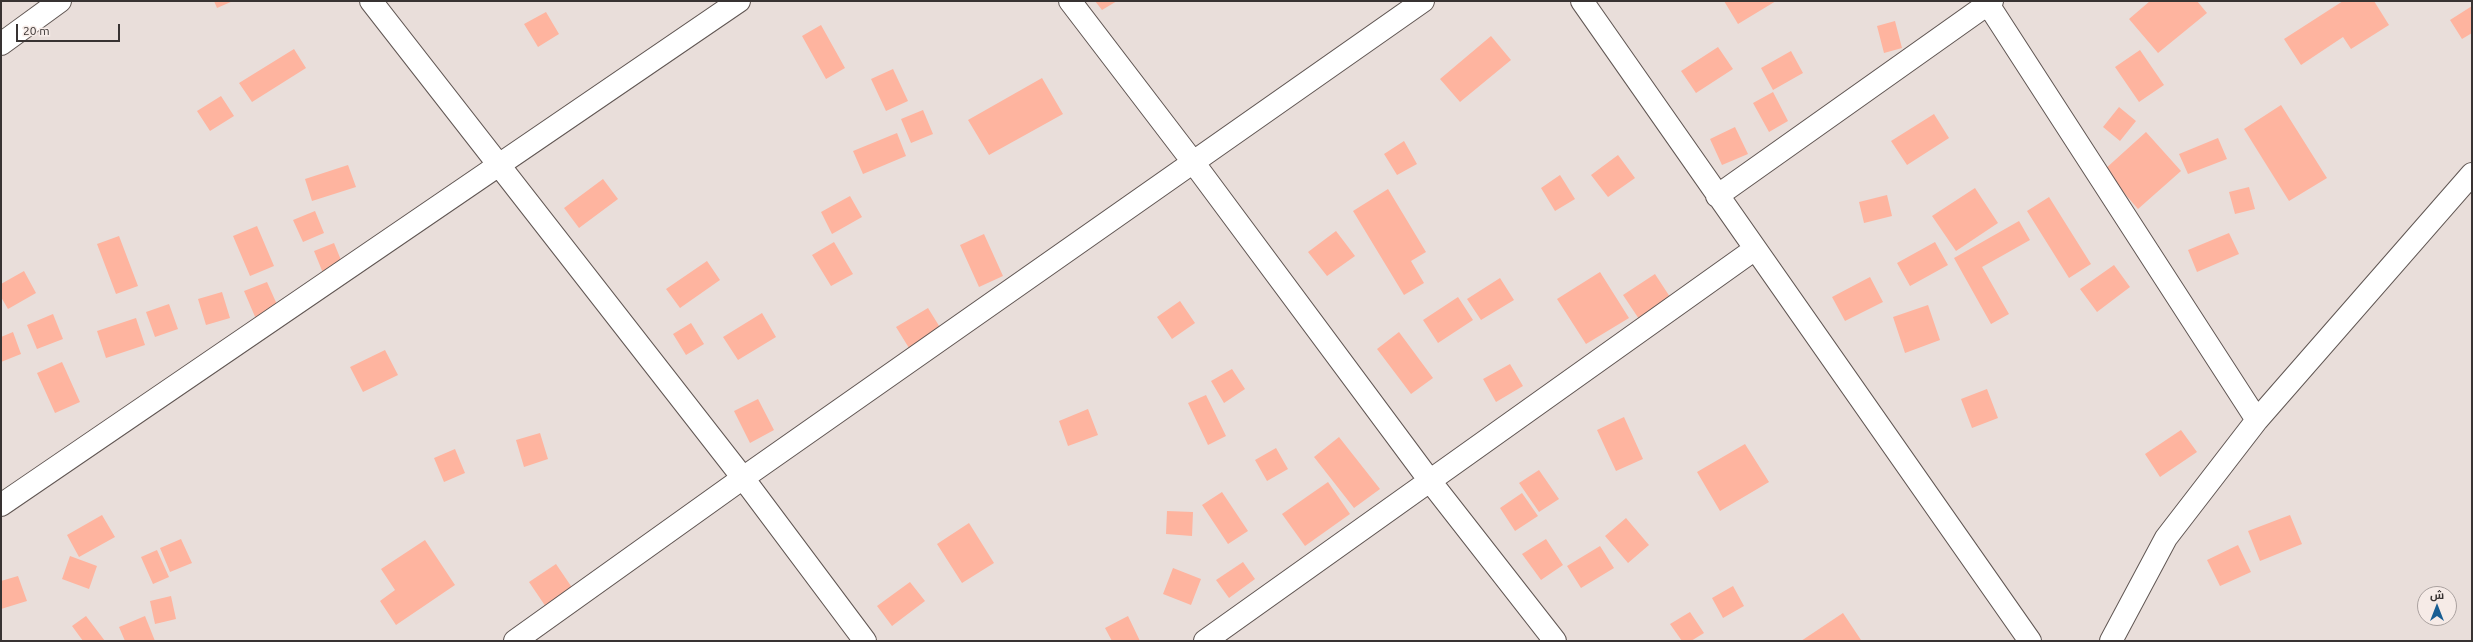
<!DOCTYPE html>
<html>
<head>
<meta charset="utf-8">
<style>
	body { margin:0 }
	#map { position:relative; width:2473px; height:642px; overflow:hidden; background:#e9deda; font-family:Ubuntu,Cairo,sans-serif }
	canvas { display:block }
	.frame { position:absolute; inset:0; border:2px solid #383332; pointer-events:none }
	.north { position:absolute; left:2417px; top:586px; width:40px; height:40px; box-sizing:border-box; background:#f6ebe7; border:1px solid #aaa19f; border-radius:50%; rotate:0deg; font-size:11px; font-weight:700; line-height:16px; text-align:center; color:#383332 }
	.north::after { content:''; display:block; margin:auto; width:14px; height:18px; background:#195e93; clip-path:polygon(50% 0,100% 100%,50% 72%,0 100%) }
	.scale { position:absolute; left:16px; top:24px; width:104px; height:18px; box-sizing:border-box; border:2px solid #383332; border-top:0; padding-left:5px; font-size:12px; line-height:14px; white-space:nowrap; color:#383332; -webkit-text-stroke:3px #f6ebe7; paint-order:stroke }
</style>
</head>
<body>
<div id="map">
<canvas width="2473" height="642"></canvas>
<div class="frame"></div>
<div class="north">ش</div>
<div class="scale">20 m</div>
</div>
<script>
const c = document.querySelector('canvas').getContext('2d');
c.lineJoin = 'round';
function fillPath(path, color) { c.fillStyle = color; c.fill(path, 'evenodd'); }
const shape = rows => new Path2D(rows.map(r => 'M' + r).join(''));
function stroke(path, color, width, dash) { c.strokeStyle = color; c.lineWidth = width; c.lineCap = dash ? 'butt' : 'round'; c.setLineDash(dash || []); c.stroke(path); }
fillPath(shape([
	[214,1,233,1,217,8],
	[1095,1,1117,1,1102,10],
	[1724,1,1776,1,1738,24],
	[2150,1,2197,1,2207,13,2158,53,2129,19],
	[2343,1,2374,1,2389,25,2351,49,2343,37,2301,65,2284,39],
	[2472,6,2472,33,2462,39,2450,20],
	[546,12,559,34,538,47,524,24],
	[1895,21,1902,48,1884,53,1877,26],
	[821,25,845,68,826,79,802,36],
	[1491,36,1511,60,1460,102,1440,79],
	[1718,47,1733,69,1696,93,1681,71],
	[294,49,306,68,252,102,239,83],
	[2140,50,2164,85,2139,102,2115,67],
	[1791,51,1803,73,1773,90,1761,68],
	[893,69,908,101,886,111,871,79],
	[1042,78,1063,114,989,155,968,120],
	[1773,92,1788,121,1769,132,1753,103],
	[221,96,234,116,210,131,197,111],
	[2281,105,2327,178,2289,201,2244,129],
	[2119,107,2136,121,2120,141,2103,127],
	[923,110,933,134,911,143,901,119],
	[1934,114,1949,138,1907,165,1891,141],
	[1735,127,1748,154,1722,165,1710,139],
	[2146,132,2181,171,2138,209,2104,170],
	[897,133,906,156,863,174,853,151],
	[2218,138,2227,159,2188,174,2179,154],
	[1404,141,1417,164,1397,175,1384,154],
	[1618,155,1635,178,1608,197,1591,175],
	[348,165,356,187,312,201,305,179],
	[1560,175,1575,199,1555,211,1541,188],
	[603,179,618,199,579,228,564,208],
	[2249,187,2255,209,2235,214,2229,192],
	[1975,188,1998,223,1956,251,1932,216],
	[1388,189,1426,252,1411,261,1424,283,1404,295,1353,211],
	[1887,195,1892,216,1864,223,1859,202],
	[850,196,862,217,832,234,821,212],
	[2049,197,2091,264,2069,278,2027,211],
	[315,211,324,233,303,242,293,220],
	[2019,221,2030,240,1982,267,2009,314,1991,324,1954,258],
	[257,226,274,266,250,276,233,236],
	[1336,231,1355,256,1327,276,1308,252],
	[2229,233,2239,254,2197,272,2188,250],
	[984,234,1003,276,979,287,960,245],
	[119,236,138,286,116,294,97,244],
	[834,242,853,274,831,286,812,255],
	[1935,242,1948,265,1910,286,1897,263],
	[334,243,343,265,323,273,314,251],
	[707,261,720,280,680,308,666,289],
	[2114,265,2130,287,2097,312,2080,289],
	[24,271,36,293,8,309,1,297,1,284],
	[1600,272,1629,318,1586,344,1557,299],
	[1655,274,1670,297,1639,319,1623,295],
	[1870,277,1883,302,1845,321,1832,297],
	[1500,278,1514,300,1481,320,1467,299],
	[267,282,279,309,256,319,244,291],
	[222,292,230,318,206,325,198,299],
	[1458,297,1473,320,1438,343,1423,320],
	[1180,301,1195,323,1172,339,1157,317],
	[169,304,178,329,155,337,146,312],
	[1928,305,1940,340,1905,353,1893,317],
	[928,308,941,329,909,348,896,327],
	[762,313,776,337,738,360,723,337],
	[53,314,63,339,37,349,27,325],
	[136,318,145,345,106,358,97,331],
	[691,323,704,344,686,355,673,334],
	[13,332,21,354,1,362,1,337],
	[1399,332,1433,378,1411,394,1377,349],
	[385,350,398,375,363,392,350,367],
	[62,362,80,402,55,413,37,373],
	[1510,364,1523,386,1496,402,1483,379],
	[1232,369,1245,389,1224,403,1211,381],
	[1987,389,1998,418,1972,428,1961,399],
	[1206,395,1226,436,1208,445,1188,403],
	[758,399,774,430,750,443,734,411],
	[1088,409,1098,435,1068,446,1059,421],
	[1624,417,1643,459,1616,471,1597,430],
	[2181,430,2197,452,2160,477,2145,454],
	[540,433,548,459,524,467,516,440],
	[1339,437,1380,489,1354,508,1314,457],
	[1745,444,1769,482,1720,511,1697,472],
	[1276,448,1288,469,1267,481,1255,460],
	[455,449,465,473,444,482,434,458],
	[1539,470,1559,499,1539,512,1519,483],
	[1328,482,1350,514,1305,546,1282,514],
	[1222,492,1248,531,1228,544,1202,505],
	[1522,493,1538,516,1515,531,1500,508],
	[1167,511,1193,512,1192,536,1166,534],
	[102,515,115,537,79,557,67,535],
	[2290,515,2302,544,2260,561,2248,531],
	[1626,518,1649,545,1628,563,1605,536],
	[969,523,994,563,962,583,937,544],
	[181,539,192,563,170,572,160,548],
	[1546,539,1563,565,1541,580,1522,554],
	[425,540,455,585,396,625,380,601,395,590,381,569],
	[2238,545,2251,572,2220,586,2207,560],
	[1600,546,1614,568,1581,588,1567,566],
	[157,550,169,577,153,584,141,557],
	[70,556,97,566,89,589,62,579],
	[1243,562,1255,579,1229,598,1216,580],
	[556,564,573,589,546,607,529,582],
	[1173,568,1201,579,1191,605,1163,594],
	[18,576,27,601,1,609,1,581],
	[910,582,925,601,892,626,877,606],
	[1733,586,1744,606,1723,618,1712,598],
	[171,596,176,619,155,624,150,601],
	[1690,612,1704,633,1691,641,1682,641,1670,624],
	[1843,613,1861,640,1801,641],
	[86,616,105,641,83,641,72,626],
	[145,616,155,641,125,641,119,627],
	[1128,616,1140,641,1112,641,1105,628]
]), '#feb49f');
const minor = shape([
	[371,1,743,478,865,641],
	[1070,1,1193,162,1430,481,1555,641],
	[1582,1,2030,641],
	[1986,1,2257,420],
	[1,44,60,1],
	[1717,196,1992,1],
	[1,505,739,1],
	[515,641,743,478,1423,1],
	[1205,641,1755,249],
	[2111,641,2166,538,2257,420,2472,174]
]);
stroke(minor, '#605653', 24);
stroke(minor, '#fff', 22);
</script>
</body>
</html>
